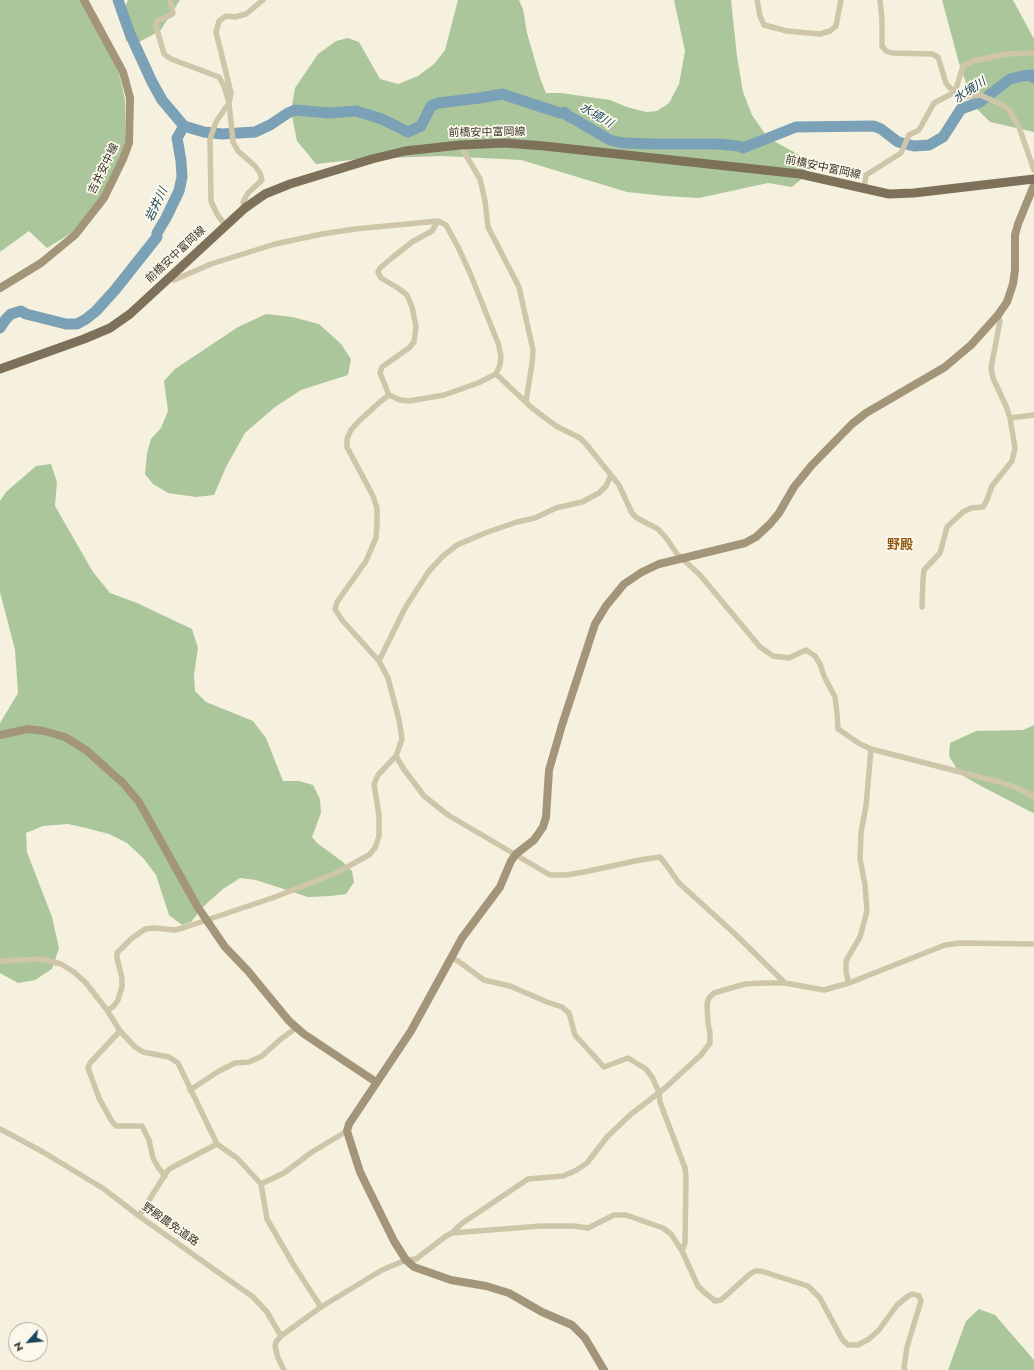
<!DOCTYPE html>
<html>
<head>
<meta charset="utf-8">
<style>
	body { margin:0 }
	#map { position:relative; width:1034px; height:1370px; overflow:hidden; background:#f5f1de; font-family:Jost,sans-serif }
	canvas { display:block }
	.north { position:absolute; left:8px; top:1322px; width:40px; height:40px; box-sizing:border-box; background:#fcf9ec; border:1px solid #afaa9e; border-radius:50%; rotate:243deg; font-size:11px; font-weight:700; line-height:16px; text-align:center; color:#3b3429 }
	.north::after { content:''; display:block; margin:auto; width:14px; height:18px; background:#1a4761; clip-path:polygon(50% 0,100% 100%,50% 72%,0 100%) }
</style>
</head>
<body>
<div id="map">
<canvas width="1034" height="1370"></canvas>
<div class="north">N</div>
</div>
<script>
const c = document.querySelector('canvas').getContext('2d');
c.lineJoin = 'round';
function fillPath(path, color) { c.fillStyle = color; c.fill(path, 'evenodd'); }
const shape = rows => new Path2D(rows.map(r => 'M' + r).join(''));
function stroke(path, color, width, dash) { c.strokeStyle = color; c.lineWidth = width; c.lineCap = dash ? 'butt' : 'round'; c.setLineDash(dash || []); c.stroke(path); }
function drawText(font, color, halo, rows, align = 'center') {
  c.font = font + ' Jost,"Noto Sans JP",sans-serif'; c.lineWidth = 3.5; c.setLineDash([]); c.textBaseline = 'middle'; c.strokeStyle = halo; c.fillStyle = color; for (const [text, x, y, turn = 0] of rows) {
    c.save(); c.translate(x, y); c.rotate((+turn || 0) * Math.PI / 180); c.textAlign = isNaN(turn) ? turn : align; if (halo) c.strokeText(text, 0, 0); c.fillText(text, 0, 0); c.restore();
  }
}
fillPath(shape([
	[0,0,81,0,119,73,125,100,125,142,120,158,102,195,73,232,47,248,29,231,0,252],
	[128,0,180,0,160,31,139,42,126,41,122,14],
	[458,0,519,0,523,9,527,33,540,78,546,93,561,93,610,100,627,107,646,112,657,111,669,103,679,84,685,51,674,0,731,0,737,56,743,92,752,115,768,138,805,158,807,167,804,177,792,187,768,183,699,198,665,196,627,192,521,160,441,156,360,159,316,164,297,141,291,111,295,88,318,54,336,41,348,38,359,42,380,79,398,84,418,76,434,64,445,50],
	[942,0,1013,0,1034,39,1034,132,990,122,974,106,959,63],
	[266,314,292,317,319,324,341,344,351,359,348,375,301,390,275,407,245,433,226,467,214,495,196,497,168,493,153,484,145,474,147,453,151,439,161,428,168,411,164,381,175,369,238,327],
	[51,464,57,482,55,506,93,572,110,593,137,603,192,629,198,648,194,675,195,691,206,702,253,721,266,738,283,781,299,781,313,785,320,799,321,813,312,837,317,843,343,862,352,871,354,882,346,894,331,896,308,897,256,880,240,878,223,889,204,906,191,922,182,925,169,915,156,875,144,859,127,843,109,834,86,828,68,824,43,826,26,833,27,852,52,917,59,948,52,969,35,980,18,983,0,973,0,723,18,693,15,650,0,592,0,501,6,492,36,466],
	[1034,725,1034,813,1031,812,981,786,960,774,949,756,950,743,976,731,1023,730],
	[979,1309,995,1315,1034,1360,1034,1370,948,1370,966,1321]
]), '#acc69c');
stroke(shape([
	[118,0,130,34,152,82,162,100,184,126],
	[184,126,204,132,222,134,255,132,270,125,288,113,295,110,329,113,356,111,382,119,408,132,421,126,431,106,438,103,480,98,502,94,560,113,564,112,568,116,574,119,610,140,623,143,654,144,718,144,739,146,743,148,796,127,874,126,881,129,898,142,914,146,929,145,943,137,961,109,980,102,1010,79,1022,76,1031,75,1034,78],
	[0,328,6,319,11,314,21,311,26,314,66,324,77,324,86,319,96,311,115,290,157,237,157,233,166,218,179,191,182,177,181,161,177,138,184,126]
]), '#7aa1b5', 11);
stroke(shape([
	[170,0,173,13,171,15,157,21,156,26,164,54,171,59,219,77,224,86,229,103,233,142,238,151,255,166,260,173,262,180,248,193,243,202,245,208],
	[757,0,760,16,764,25,787,31,820,34,830,31,836,26,841,0],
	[880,0,882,19,882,46,886,51,892,53,932,54,938,57,946,83,950,88,964,97,980,95,1001,104,1009,110,1019,127,1034,170],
	[460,145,480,179,485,201,488,227,519,287,533,350,532,364,526,401],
	[864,189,866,175,901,153,909,135,919,130,934,103,955,92,963,66,973,61,1007,54,1034,53],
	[226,226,217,214,211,201,210,139,216,122,229,103,231,93,216,32,219,21,226,16,235,17,246,14,263,0],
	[170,276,174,280,211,264,275,244,322,234,355,229,438,221,446,225,458,247,470,273,498,343,501,356,500,365,496,374,478,383,444,395,409,401,400,400,389,395,380,373,382,367,409,348,414,342,416,327,412,307,407,295,398,288,381,278,378,272,380,268,393,257,412,242,432,231,438,221],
	[998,315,1000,321,991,368,993,378,1006,406,1010,418,1034,415],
	[496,374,532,408,556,426,580,438,586,444,619,485,632,513,637,518,658,529,667,539,677,554,700,575,760,647,773,656,789,658,806,650,815,656,820,664,824,676,835,697,837,713,838,729,860,744,871,749,999,782,1018,788,1034,797],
	[922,607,923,580,924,570,940,553,947,527,963,512,971,508,983,507,986,502,992,486,1012,461,1015,448,1010,418],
	[379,661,405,608,429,571,443,556,457,545,485,533,517,522,535,518,556,508,582,502,599,493,606,486,611,475],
	[396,756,403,768,424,796,448,815,550,875,566,875,584,872,640,860,660,857,667,866,679,883,734,933,785,983],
	[451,958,458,961,484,980,510,986,547,1002,562,1007,569,1013,575,1035,604,1067,628,1058,646,1069,652,1077,659,1092,660,1102,685,1168,686,1177,685,1243,682,1251],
	[0,961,42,959,61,964,74,972,86,983,107,1010,120,1031,135,1047,143,1052,169,1057,178,1063,217,1144,237,1158,261,1184,267,1219,293,1264,321,1307],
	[849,983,846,972,846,961,860,937,867,911,865,885,860,859,861,832,866,806,871,749],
	[107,1010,113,1007,118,1000,122,987,122,978,117,958,117,953,131,939,145,929,154,928,175,930,183,928,275,897,334,874,369,855,375,848,379,836,379,815,374,784,378,775,396,756,402,739,399,720,388,678,379,661,342,620,335,609,337,602,366,561,376,538,377,524,377,508,373,496,347,447,347,439,351,430,358,422,381,401,389,395],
	[120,1031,90,1063,88,1068,99,1098,111,1120,116,1126,142,1126,149,1140,153,1158,158,1167,165,1176],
	[190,1090,219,1071,235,1063,249,1062,262,1056,281,1039,296,1028],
	[0,1129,43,1152,104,1189,139,1216,253,1297,267,1312,281,1336],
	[261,1184,284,1173,312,1152,347,1131],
	[139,1216,168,1170,173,1167,217,1144],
	[452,1233,461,1224,528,1179,563,1176,575,1171,587,1163,607,1137,630,1115,665,1088,701,1055,710,1043,710,1033,708,1023,707,1004,709,998,714,993,745,984,765,983,785,983,824,990,849,983,945,945,960,943,1034,944],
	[284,1370,278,1358,275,1346,276,1342,281,1336,321,1307,382,1270,406,1260,416,1259,446,1236,452,1233,541,1226,574,1226,588,1228,614,1215,626,1215,663,1228,671,1234,682,1251,698,1286,704,1292,715,1301,721,1300,750,1274,755,1271,761,1271,808,1286,820,1298,842,1339,848,1345,858,1345,869,1339,879,1330,897,1305,908,1296,913,1294,919,1296,921,1301,907,1347,904,1368,905,1370]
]), '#cfc5a9', 5.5);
stroke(shape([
	[0,288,41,263,75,235,104,198,123,159,129,143,130,98,123,72,84,0],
	[0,735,28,729,44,731,65,737,86,750,123,783,139,802,197,906,225,947,248,971,289,1021,304,1034,376,1082],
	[604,1370,585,1338,572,1325,542,1312,509,1293,486,1286,451,1280,414,1267,406,1260,394,1241,360,1172,347,1131,349,1124,411,1031,462,938,500,887,511,861,516,854,534,840,543,827,546,817,549,770,562,725,595,624,606,606,624,584,642,572,659,564,745,543,756,537,770,524,779,513,794,487,812,465,852,424,866,413,945,367,971,345,998,315,1007,302,1013,284,1015,270,1015,235,1018,224,1034,185]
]), '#a39579', 8);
stroke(shape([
	[0,369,84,339,110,328,130,314,245,208,265,194,290,184,372,159,405,151,460,145,505,143,544,146,800,174,889,194,914,193,1034,179]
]), '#7e7159', 9);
drawText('11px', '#3b3429', '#fcf9ec', [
	["前橋安中富岡線",487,133,-1],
	["前橋安中富岡線",823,168,12],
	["吉井安中線",104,169,-64],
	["前橋安中富岡線",176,255,-43],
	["野殿農免道路",170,1225,35]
]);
drawText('italic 12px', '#1a4761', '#fcf9ec', [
	["水境川",970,91,-33],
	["水境川",596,116,31],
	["岩井川",157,205,-65]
]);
drawText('bold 13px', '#925b1a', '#fcf9ec', [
	["野殿",900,546]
]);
</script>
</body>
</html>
